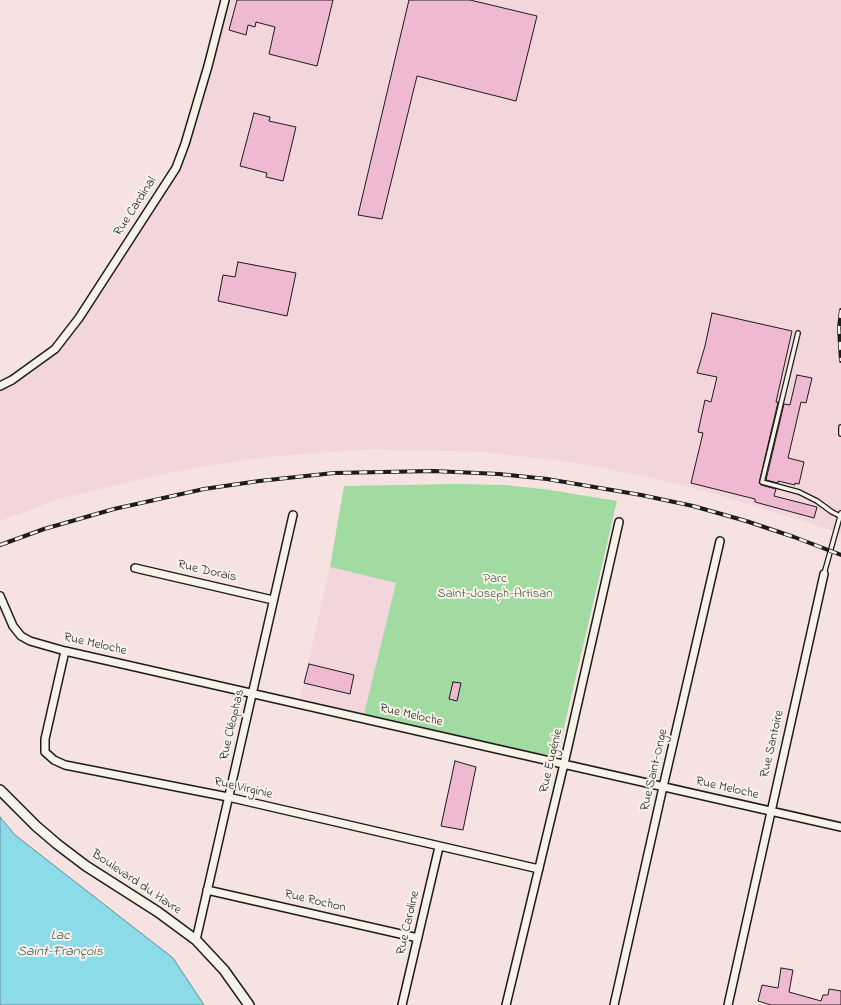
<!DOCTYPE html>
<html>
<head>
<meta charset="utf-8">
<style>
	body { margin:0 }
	canvas { display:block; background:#f5e2e1 }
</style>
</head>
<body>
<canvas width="841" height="1005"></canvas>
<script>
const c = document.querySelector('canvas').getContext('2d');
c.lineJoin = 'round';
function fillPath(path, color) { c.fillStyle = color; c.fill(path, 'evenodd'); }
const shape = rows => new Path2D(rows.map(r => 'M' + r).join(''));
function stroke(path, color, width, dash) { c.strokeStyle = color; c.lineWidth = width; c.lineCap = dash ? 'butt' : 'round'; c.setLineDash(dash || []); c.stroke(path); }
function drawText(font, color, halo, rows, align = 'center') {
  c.font = font + ' "Indie Flower",sans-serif'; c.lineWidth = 4; c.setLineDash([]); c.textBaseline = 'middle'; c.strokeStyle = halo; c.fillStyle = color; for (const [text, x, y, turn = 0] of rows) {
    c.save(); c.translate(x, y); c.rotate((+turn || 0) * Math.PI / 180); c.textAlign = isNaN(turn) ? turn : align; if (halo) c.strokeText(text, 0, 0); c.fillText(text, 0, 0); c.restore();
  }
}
fillPath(shape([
	[225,0,841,0,841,533,712,493,675,483,577,463,485,452,370,449,266,457,212,465,158,475,59,499,0,521,0,386,55,349,176,168],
	[330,567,396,583,363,718,299,703]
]), '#f3d6dc');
fillPath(shape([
	[455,484,505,485,543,489,617,501,558,753,554,756,363,718,396,583,330,567,344,486]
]), '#a1dba1');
const water = shape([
	[0,817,15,835,173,958,204,1005,0,1005,0,817]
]);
fillPath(water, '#8cdbe9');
stroke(water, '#5f8f97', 1);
const building = shape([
	[237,0,333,0,317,66,269,54,275,27,256,22,255,27,248,25,246,35,229,30,237,0],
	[409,0,470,0,537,16,516,101,417,76,382,219,358,215,409,0],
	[254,113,270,117,269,121,296,127,283,181,266,177,267,173,240,166,254,113],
	[238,262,296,273,287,316,218,301,223,275,235,277,238,262],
	[712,313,792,331,776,402,778,402,759,483,761,485,776,489,774,496,817,507,814,518,755,502,755,499,691,483,703,433,698,432,705,400,711,402,717,377,697,373,705,346,712,313],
	[797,375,812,378,806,403,801,402,788,458,804,462,799,484,795,483,795,485,778,481,778,483,766,480,784,404,790,405,797,375],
	[309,664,354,675,350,694,304,683,309,664],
	[453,682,461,683,457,701,449,699,453,682],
	[455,761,476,767,463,830,441,826,455,761],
	[781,968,793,970,789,992,821,1001,823,995,828,995,829,989,841,991,841,1005,771,1005,758,1001,762,985,778,988,781,968]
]);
fillPath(building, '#efb9d2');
stroke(building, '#1c1c1c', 1);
const service = shape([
	[798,333,762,482,799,492,817,501,832,512,840,516],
	[841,427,841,434],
	[824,574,841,513]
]);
const minor = shape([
	[0,386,12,380,55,349,79,318,176,168,185,144,208,66,225,0],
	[135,568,273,600],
	[0,596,13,626,21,636,30,641,65,651,841,827],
	[65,651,45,739,45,752,54,760,65,765,228,797,539,869],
	[207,890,418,938],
	[196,940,293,515],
	[402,1005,439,847],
	[506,1005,564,764,619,522],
	[614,1005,663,787,720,541],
	[728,1005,824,574]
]);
const tertiary = shape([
	[0,790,36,826,57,844,86,866,158,912,196,940,224,970,249,1005]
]);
stroke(service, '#1c1c1c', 6);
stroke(minor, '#1c1c1c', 10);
stroke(tertiary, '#1c1c1c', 12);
stroke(service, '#f7f3e8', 3.5);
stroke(minor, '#f7f3e8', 7);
stroke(tertiary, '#f7f3e8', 9);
const rail = shape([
	[841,310,839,328,841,361],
	[0,545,44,529,114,509,204,489,259,481,334,473,433,471,499,474,547,479,641,495,693,506,746,521,794,537,841,555]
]);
stroke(rail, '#1c1c1c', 4);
stroke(rail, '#f7f3e8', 2.5, [8]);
drawText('13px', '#1c1c1c', '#f7f3e8', [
	["Rue Cardinal",136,207,-57],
	["Rue Dorais",207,572,13],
	["Rue Meloche",95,645,13],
	["Rue Meloche",411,716,13],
	["Rue Cléophas",233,725,-77],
	["Rue Santoire",773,744,-77],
	["Rue Eugénie",552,761,-77],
	["Rue Saint-Onge",655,770,-77],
	["Rue Virginie",243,789,13],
	["Rue Meloche",727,789,13],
	["Boulevard du Havre",136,883,34],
	["Rue Rochon",315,902,13],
	["Rue Caroline",409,923,-77]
]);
drawText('13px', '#454', '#f7f3e8', [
	["Parc",495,580],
	["Saint-Joseph-Artisan",495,595]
]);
drawText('italic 14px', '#3e555a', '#f7f3e8', [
	["Lac",60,937],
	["Saint-François",60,953]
]);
</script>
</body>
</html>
